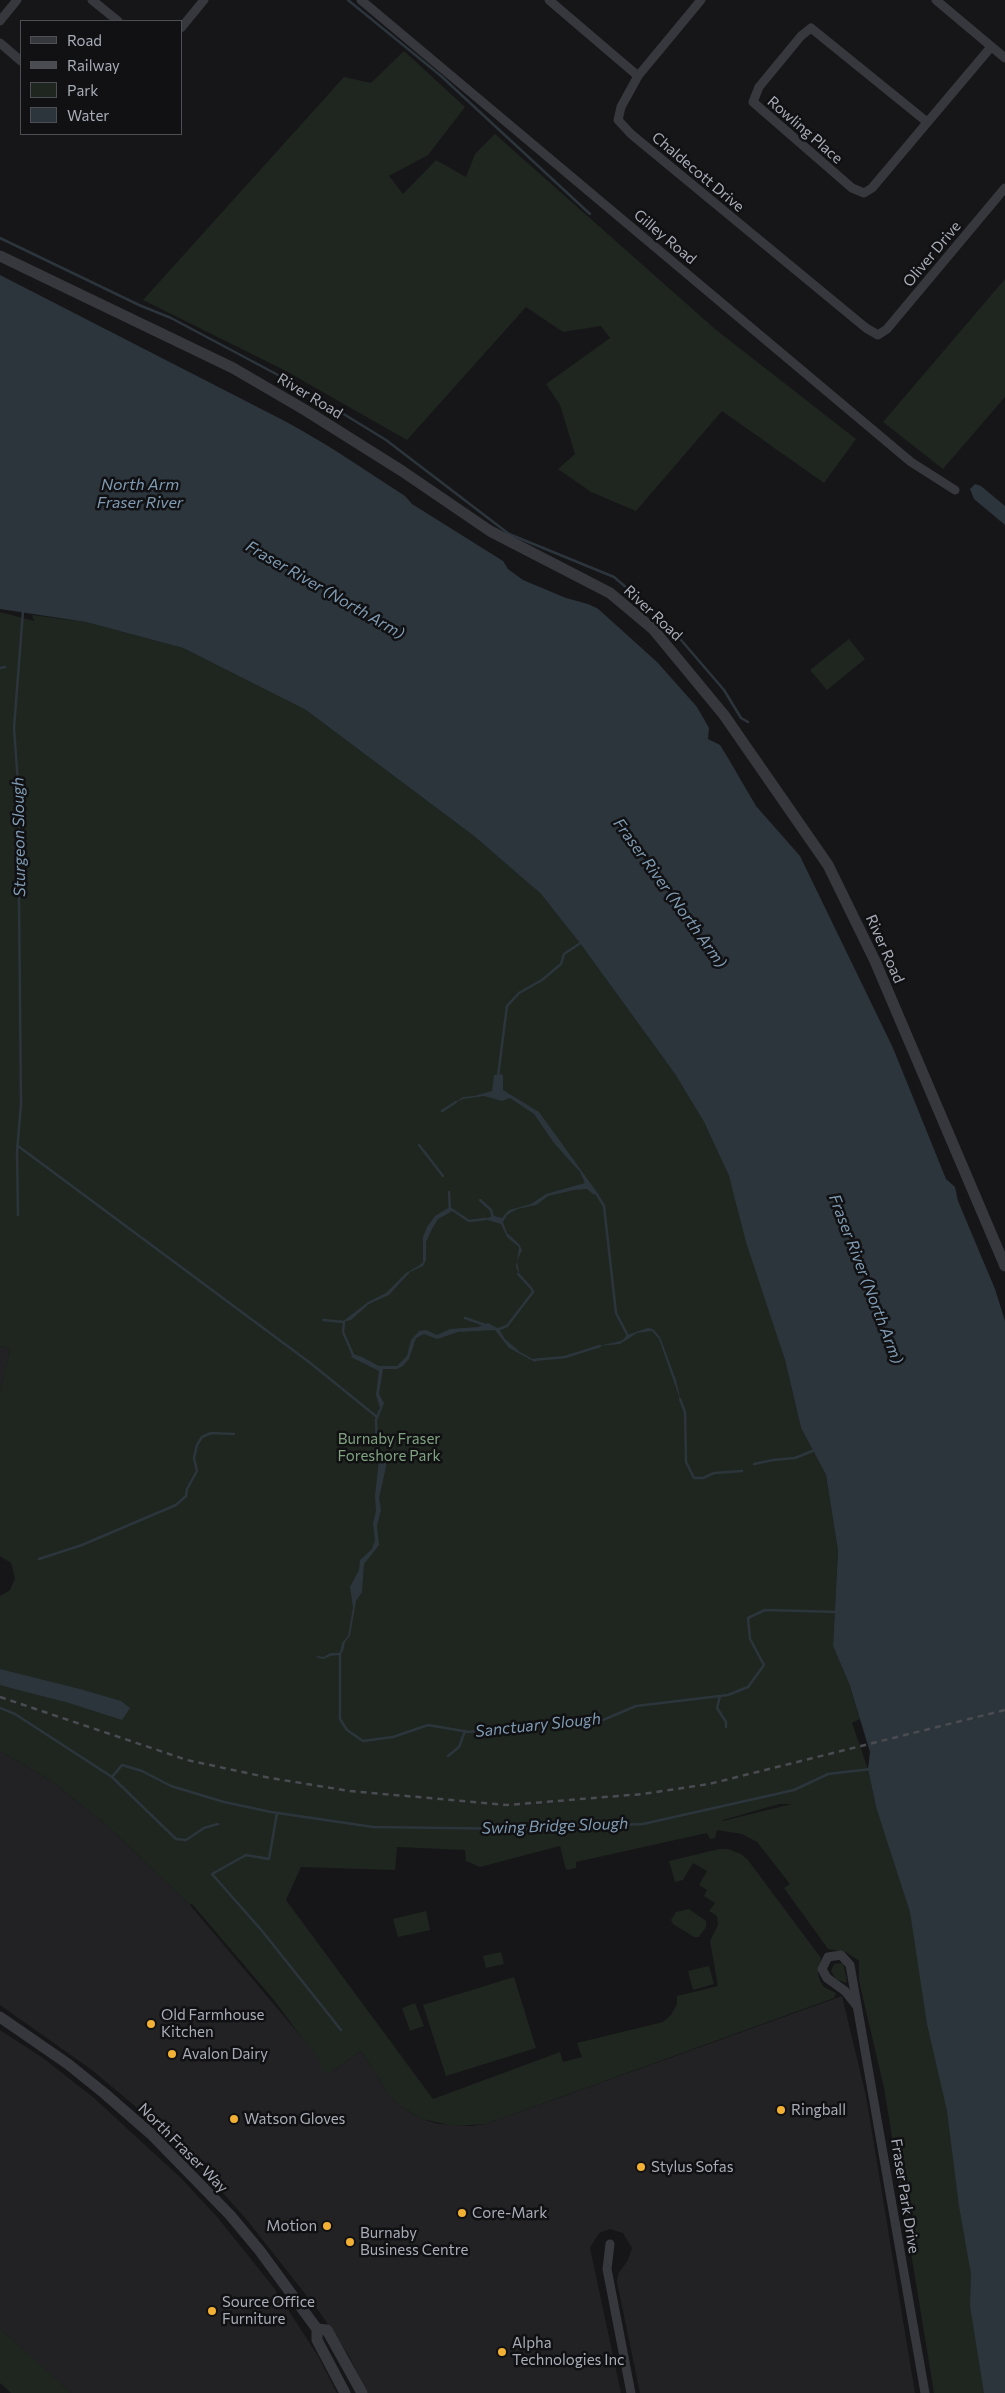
<!DOCTYPE html>
<html>
<head>
<meta charset="utf-8">
<style>
	body { margin:0 }
	#map { position:relative; width:1005px; height:2393px; overflow:hidden; background:#161618; font-family:Commissioner,sans-serif }
	canvas { display:block }
	.legend { position:absolute; left:20px; top:20px; width:162px; height:115px; box-sizing:border-box; background:#111113; border:1px solid #4d4f55; margin:0; padding:6px 9px; list-style:none; font-size:15px; color:#a8adb8 }
	.legend li { display:flex; align-items:center; gap:10px; height:25px }
	.legend b { width:25px; border:1px solid #4d4f55 }
</style>
</head>
<body>
<div id="map">
<canvas width="1005" height="2393"></canvas>
<ul class="legend">
<li><b style="height:6px;background:#37383d"></b>Road</li>
<li><b style="height:6px;background:#4a4c52"></b>Railway</li>
<li><b style="height:14px;background:#1e261f"></b>Park</li>
<li><b style="height:14px;background:#2c353c"></b>Water</li>
</ul>
</div>
<script>
const c = document.querySelector('canvas').getContext('2d');
c.lineJoin = 'round';
function fillPath(path, color) { c.fillStyle = color; c.fill(path, 'evenodd'); }
const shape = rows => new Path2D(rows.map(r => 'M' + r).join(''));
function stroke(path, color, width, dash) { c.strokeStyle = color; c.lineWidth = width; c.lineCap = dash ? 'butt' : 'round'; c.setLineDash(dash || []); c.stroke(path); }
function drawText(font, color, halo, rows, align = 'center') {
  c.font = font + ' Commissioner,sans-serif'; c.lineWidth = 5; c.setLineDash([]); c.textBaseline = 'middle'; c.strokeStyle = halo; c.fillStyle = color; for (const [text, x, y, turn = 0] of rows) {
    c.save(); c.translate(x, y); c.rotate((+turn || 0) * Math.PI / 180); c.textAlign = isNaN(turn) ? turn : align; if (halo) c.strokeText(text, 0, 0); c.fillText(text, 0, 0); c.restore();
  }
}
fillPath(shape([
	[0,1346,10,1349,0,1391],
	[0,1751,53,1782,110,1828,190,1905,331,2072,361,2051,389,2095,399,2105,422,2119,438,2124,471,2126,486,2124,842,1996,866,2096,915,2393,640,2393,617,2282,618,2274,628,2260,632,2248,623,2233,610,2229,599,2233,590,2248,621,2393,367,2393,349,2356,321,2314,247,2220,200,2167,149,2118,92,2070,0,2005],
	[0,2030,43,2058,94,2098,182,2179,218,2218,274,2288,318,2356,337,2393,71,2393,0,2329]
]), '#222225');
fillPath(shape([
	[404,51,465,107,428,155,389,176,403,194,436,160,466,177,475,154,495,134,715,329,856,439,824,483,722,411,636,511,591,492,558,469,575,454,560,405,546,384,610,338,601,326,563,332,526,307,407,440,286,371,143,300,344,77,371,83],
	[1005,279,1005,397,943,469,883,422],
	[0,612,34,621,32,615,86,622,183,648,306,710,474,836,541,894,582,946,675,1074,704,1122,729,1176,785,1360,801,1428,826,1475,838,1551,833,1646,850,1686,860,1719,852,1723,868,1769,876,1807,887,1839,903,1851,1003,2393,934,2393,884,2088,859,1981,859,1961,846,1952,828,1949,784,1888,790,1884,757,1842,742,1834,717,1830,715,1838,710,1839,707,1833,576,1862,576,1868,566,1870,560,1846,480,1867,466,1861,465,1850,397,1847,395,1870,301,1867,286,1900,433,2099,560,2052,563,2062,582,2057,577,2043,663,2022,671,2015,677,2004,677,1996,718,1986,710,1941,718,1925,717,1916,709,1911,715,1903,704,1896,707,1890,699,1885,707,1871,693,1863,683,1880,675,1882,669,1861,719,1849,728,1849,741,1854,748,1860,821,1958,818,1973,820,1981,824,1987,836,1993,834,1998,486,2124,454,2126,422,2119,399,2105,389,2095,361,2051,331,2072,324,2073,319,2066,321,2063,273,1999,192,1904,190,1905,110,1828,53,1782,0,1751,0,1596,10,1590,15,1578,11,1563,0,1556,0,1391,10,1349,0,1346],
	[779,1804,792,1804,723,1821,723,1820],
	[849,639,865,659,827,690,810,670],
	[689,1909,706,1921,706,1927,699,1937,694,1937,673,1924,671,1920,676,1912],
	[426,1911,430,1930,398,1937,393,1919],
	[501,1952,504,1964,486,1968,483,1956],
	[843,1963,847,1980,846,1983,836,1979,831,1971,834,1964],
	[709,1966,714,1984,693,1990,688,1971],
	[514,1977,536,2048,446,2076,423,2005],
	[415,2003,424,2026,410,2031,402,2008],
	[0,2329,32,2357,71,2393,11,2393,0,2383]
]), '#1e261f');
fillPath(shape([
	[0,270,188,364,347,457,554,588,620,619,675,675,720,736,759,804,802,852,921,1103,1005,1308,1005,2393,984,2393,970,2306,971,2274,959,2206,947,2111,927,2024,910,1912,876,1807,868,1769,870,1752,850,1686,833,1646,838,1551,826,1475,801,1428,785,1360,746,1242,729,1176,704,1122,675,1074,582,946,541,894,474,836,306,710,183,648,86,622,0,609],
	[975,484,981,486,1005,506,1005,525,974,499,970,489],
	[501,1074,503,1076,503,1090,539,1112,599,1195,593,1194,587,1189,574,1190,548,1196,536,1205,517,1209,507,1215,503,1222,507,1233,519,1244,522,1250,517,1261,520,1276,516,1267,519,1247,507,1237,501,1224,484,1219,494,1216,502,1218,509,1210,531,1204,546,1194,585,1183,580,1172,554,1143,534,1114,510,1098,502,1101,484,1096,463,1099,454,1103,463,1097,474,1096,492,1091,494,1075],
	[450,1207,451,1212,438,1219,432,1229,426,1242,426,1260,423,1266,410,1272,389,1295,369,1304,351,1320,342,1322,368,1302,386,1293,406,1273,420,1265,423,1262,423,1237,427,1227,435,1216],
	[488,1323,499,1329,505,1339,520,1352,536,1361,535,1362,509,1348,495,1330,458,1332,437,1339,424,1334,416,1338,409,1359,403,1366,397,1369,383,1369,379,1394,384,1403,381,1411,376,1395,379,1371,351,1357,353,1354,362,1357,379,1366,397,1366,407,1356,411,1340,419,1331,426,1330,437,1335,450,1329,478,1327],
	[648,1328,653,1329,660,1337,676,1380,681,1402,659,1339,652,1331,637,1333,620,1344,598,1346,621,1341,630,1334],
	[380,1451,386,1457,386,1467,379,1498,381,1510,377,1526,379,1545,364,1564,362,1592,356,1601,350,1636,345,1642,343,1651,340,1655,330,1656,324,1659,318,1658,316,1656,324,1657,330,1653,340,1653,342,1643,348,1636,353,1607,350,1587,359,1570,360,1560,372,1549,375,1540,373,1523,376,1511,375,1496],
	[0,1669,80,1689,121,1701,130,1708,122,1720,69,1703,11,1688,0,1685]
]), '#2c353c');
fillPath(shape([
	[0,268,190,361,348,455,555,585,621,616,677,673,723,735,762,803,804,851,845,922,942,1152,992,1260,1005,1300,1005,1321,995,1289,958,1201,955,1187,946,1179,893,1048,800,856,756,806,728,758,720,745,708,739,709,728,697,707,657,662,595,606,566,598,523,580,508,569,503,561,412,504,405,496,310,434,0,275]
]), '#161618');
stroke(shape([
	[348,0,441,76,590,214],
	[0,238,139,305,171,318,293,383,386,440,509,534,614,577,663,619,724,690,741,718,748,722],
	[0,668,5,667],
	[498,1076,507,1006,519,993,542,980,561,964,564,954,582,942],
	[442,1111,456,1102],
	[419,1145,443,1176],
	[18,1146,309,1362,377,1417],
	[449,1192,450,1211],
	[596,1193,604,1206,616,1313,628,1336,626,1338],
	[480,1200,491,1210,493,1218],
	[451,1209,469,1221,486,1219],
	[18,1215,17,1151,21,1105,19,901,20,811,14,728,23,611],
	[465,1318,488,1326],
	[323,1320,344,1322],
	[344,1322,343,1332,354,1357],
	[499,1329,507,1326,533,1292,531,1288,518,1274],
	[533,1360,565,1357,600,1346],
	[680,1399,685,1412,686,1462,694,1478,703,1478,714,1473,742,1471],
	[380,1453,377,1447,376,1420,380,1410],
	[754,1464,773,1460,795,1458,815,1450],
	[39,1559,82,1545,176,1505,186,1496,187,1489,197,1471,194,1458,197,1445,202,1437,211,1433,234,1434],
	[340,1653,340,1719,347,1730,363,1741,393,1737,428,1725,469,1732,559,1721,603,1720,636,1706,728,1695,748,1687,764,1665,750,1639,748,1618,765,1610,838,1612],
	[720,1696,717,1708,726,1722,726,1727],
	[0,1708,15,1714,112,1777,176,1839,186,1840,204,1828,218,1824],
	[448,1756,459,1747,465,1731],
	[112,1777,122,1765,142,1771,171,1786,224,1802,271,1812,373,1827,519,1829,643,1824,794,1790,828,1774,871,1769],
	[277,1813,269,1859,246,1855,212,1874,263,1932,341,2030]
]), '#2c353c', 2.5);
stroke(shape([
	[92,0,118,21],
	[361,0,911,462,955,490],
	[549,0,638,76],
	[701,0,638,76,621,107,618,120,631,134,866,328,878,335,887,329,1005,188],
	[936,0,1005,58],
	[0,21,17,0],
	[181,28,204,0],
	[0,43,21,61],
	[927,122,811,28,801,36,759,87,753,102,852,188,864,193,872,188,991,47],
	[856,2005,845,1991,827,1978,822,1969,828,1957,841,1955,850,1965,925,2393],
	[610,2244,607,2269,631,2393]
]), '#37383d', 9);
stroke(shape([
	[0,256,233,368,305,410,402,471,490,531,610,593,653,629,724,715,828,865,875,961,1005,1266],
	[0,2017,68,2064,104,2093,151,2134,230,2215,260,2251,317,2329,317,2340,345,2393],
	[317,2329,327,2330,362,2393]
]), '#37383d', 11);
stroke(shape([
	[0,1697,187,1760,270,1778,350,1791,507,1805,643,1794,709,1784,1005,1710]
]), '#4a4c52', 2.5, [6, 5]);
for (const [x, y, r, color] of [
	[151,2024,5,"#f2b134"],
	[172,2054,5,"#f2b134"],
	[781,2110,5,"#f2b134"],
	[234,2119,5,"#f2b134"],
	[641,2167,5,"#f2b134"],
	[462,2213,5,"#f2b134"],
	[327,2226,5,"#f2b134"],
	[350,2242,5,"#f2b134"],
	[212,2311,5,"#f2b134"],
	[502,2352,5,"#f2b134"]
]) { const dot = new Path2D(); dot.arc(x, y, r, 0, 2 * Math.PI); c.fillStyle = color; c.fill(dot); stroke(dot, '#111113', 2); }
drawText('15px', '#a8adb8', '#111113', [
	["Rowling Place",805,130,41],
	["Chaldecott Drive",698,172,40],
	["Gilley Road",665,237,40],
	["Oliver Drive",932,254,-50],
	["River Road",310,396,31],
	["River Road",653,613,43],
	["River Road",885,949,66],
	["North Fraser Way",183,2148,45],
	["Fraser Park Drive",905,2196,81]
]);
drawText('15px', '#7fa381', '#111113', [
	["Burnaby Fraser",389,1439],
	["Foreshore Park",389,1456]
]);
drawText('15px', '#a8adb8', '#111113', [
	["Old Farmhouse",161,2015],
	["Kitchen",161,2032],
	["Avalon Dairy",182,2054],
	["Ringball",791,2110],
	["Watson Gloves",244,2119],
	["Stylus Sofas",651,2167],
	["Core-Mark",472,2213],
	["Motion",317,2226,"right"],
	["Burnaby",360,2233],
	["Business Centre",360,2250],
	["Source Office",222,2302],
	["Furniture",222,2319],
	["Alpha",512,2343],
	["Technologies Inc",512,2360]
], 'left');
drawText('italic 16px', '#7f9bb3', '#111113', [
	["North Arm",140,485],
	["Fraser River",140,503],
	["Fraser River (North Arm)",325,590,30],
	["Sturgeon Slough",19,837,-91],
	["Fraser River (North Arm)",670,893,54],
	["Fraser River (North Arm)",866,1279,69],
	["Sanctuary Slough",538,1725,-6],
	["Swing Bridge Slough",555,1826,-2]
]);
</script>
</body>
</html>
